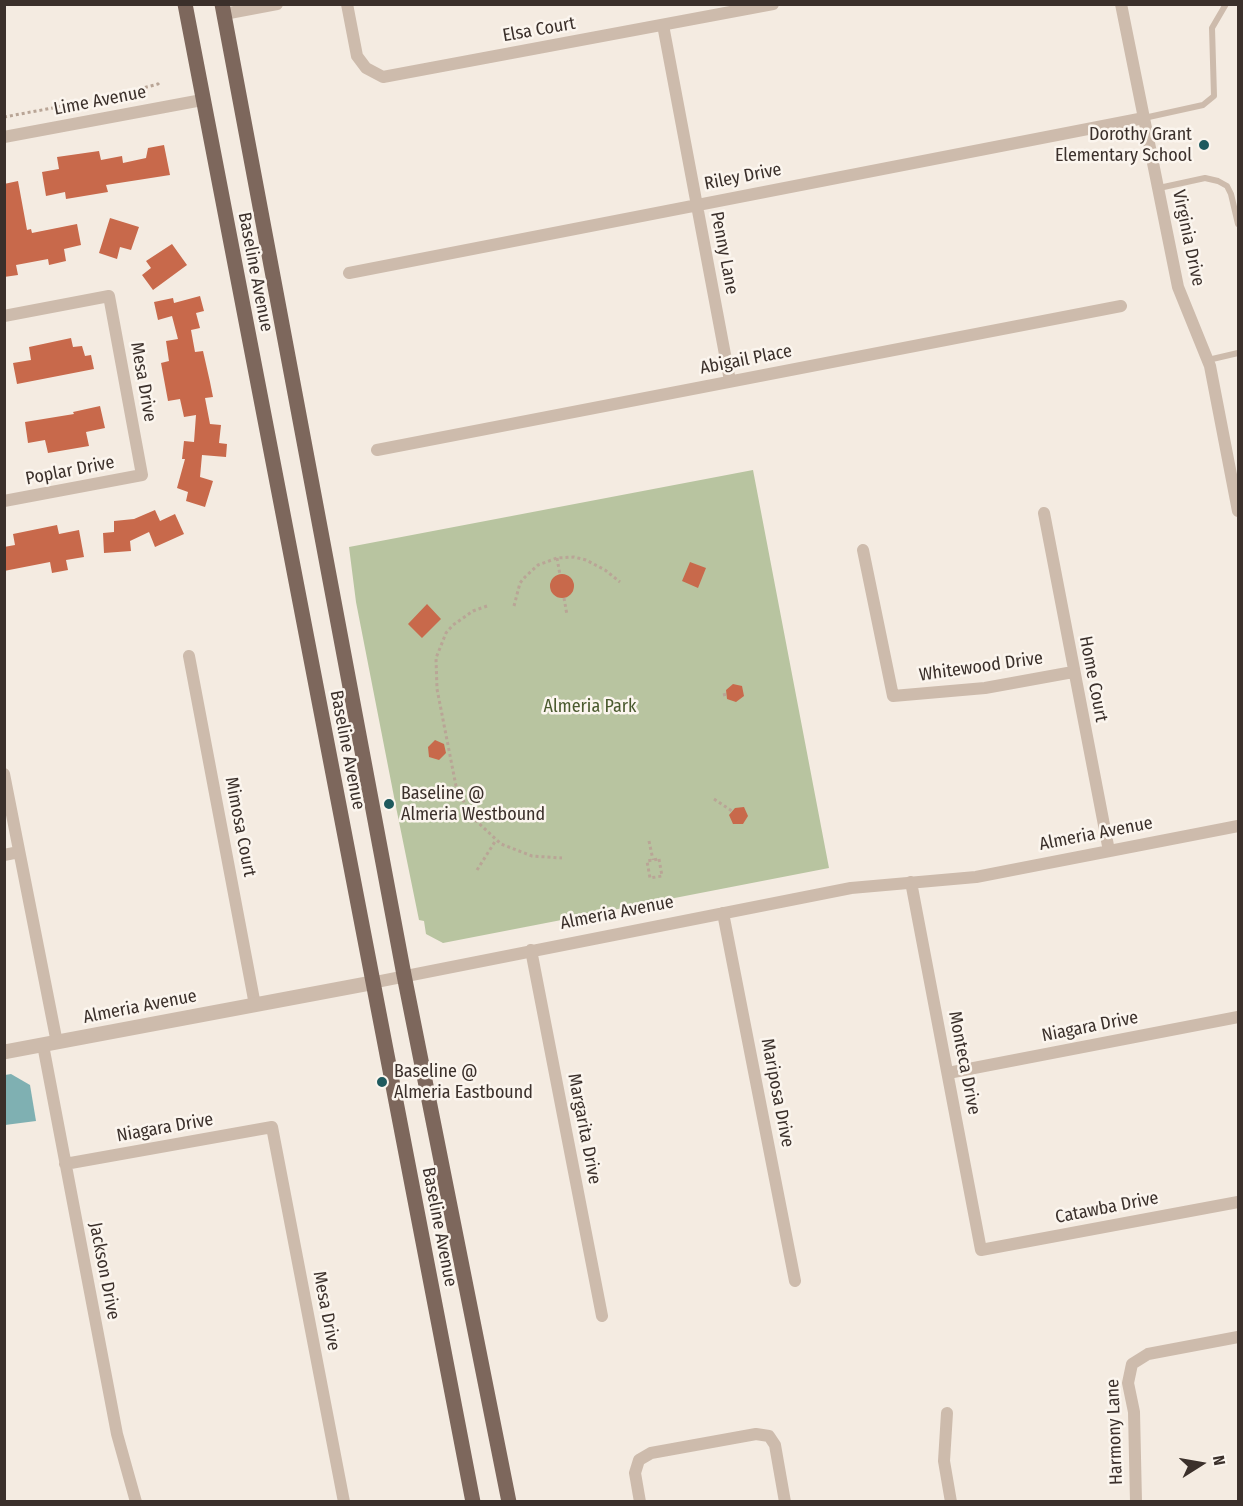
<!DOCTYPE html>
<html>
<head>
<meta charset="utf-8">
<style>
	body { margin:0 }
	#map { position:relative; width:1243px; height:1506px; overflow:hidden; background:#f4ebe1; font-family:"Fira Sans Condensed",sans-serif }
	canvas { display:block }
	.frame { position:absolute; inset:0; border:6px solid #3b302b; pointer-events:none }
	.north { position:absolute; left:1171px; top:1434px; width:60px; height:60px; -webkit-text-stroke:4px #fbf5ee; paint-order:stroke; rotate:79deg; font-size:16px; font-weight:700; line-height:24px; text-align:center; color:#3b302b }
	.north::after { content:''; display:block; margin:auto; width:21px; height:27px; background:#3b302b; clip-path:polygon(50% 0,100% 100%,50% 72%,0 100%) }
</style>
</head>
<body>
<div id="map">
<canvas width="1243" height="1506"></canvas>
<div class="frame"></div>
<div class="north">N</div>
</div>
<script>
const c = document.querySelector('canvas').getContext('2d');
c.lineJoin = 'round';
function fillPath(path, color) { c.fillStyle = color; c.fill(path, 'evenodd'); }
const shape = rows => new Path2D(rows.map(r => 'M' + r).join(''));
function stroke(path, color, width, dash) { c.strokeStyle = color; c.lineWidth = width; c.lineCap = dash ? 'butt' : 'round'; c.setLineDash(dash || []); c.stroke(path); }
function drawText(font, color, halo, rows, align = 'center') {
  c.font = font + ' "Fira Sans Condensed",sans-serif'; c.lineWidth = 5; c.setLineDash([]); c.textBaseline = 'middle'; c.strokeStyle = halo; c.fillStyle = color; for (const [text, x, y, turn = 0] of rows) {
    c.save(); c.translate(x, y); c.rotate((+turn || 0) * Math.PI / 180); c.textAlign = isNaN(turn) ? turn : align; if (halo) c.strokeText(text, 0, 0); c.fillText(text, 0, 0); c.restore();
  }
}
fillPath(shape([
	[753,470,829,868,443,943,426,934,424,921,419,920,396,807,356,602,349,547]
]), '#b8c4a0');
fillPath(shape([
	[11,1074,30,1085,36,1121,5,1125,5,1075]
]), '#7fb0b2');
fillPath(shape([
	[164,145,170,175,106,185,108,192,66,199,65,192,46,196,42,172,59,169,57,157,99,151,101,160,122,156,123,163,146,158,148,148],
	[18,181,27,230,31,229,32,233,77,224,81,245,64,249,66,261,49,265,48,259,16,265,18,275,4,277,4,184],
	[110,218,139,227,131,250,120,247,117,259,99,253],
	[172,244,187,265,153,290,142,275,151,268,146,261],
	[200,296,204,311,196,313,200,328,191,330,195,352,203,351,210,382,213,397,205,398,210,424,221,425,219,443,227,444,226,457,202,455,200,477,213,481,205,507,186,501,188,492,177,488,185,459,182,459,184,441,194,442,196,415,184,417,180,399,168,401,161,363,169,361,166,341,178,339,172,316,158,320,154,302,173,298,174,303],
	[71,338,73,347,82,346,85,356,91,355,94,369,17,384,13,363,31,360,29,347],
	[100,406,105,428,86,432,89,446,48,453,45,440,28,443,25,422,74,414,73,412],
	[155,510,160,521,175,514,184,534,155,547,149,532,130,541,131,551,104,553,103,533,114,532,114,521,134,519],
	[57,525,59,534,79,530,84,557,66,560,68,570,52,573,50,562,4,571,4,547,15,545,13,534],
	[690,562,706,568,698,588,682,581],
	'550 586a12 12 0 1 1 24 0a12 12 0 1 1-24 0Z',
	[427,604,441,619,422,638,408,624],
	[733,684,742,686,744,696,736,702,727,699,726,690],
	[435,740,444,744,446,753,439,760,429,757,428,747],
	[744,807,748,816,743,824,733,824,729,815,735,808]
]), '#c8694b');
stroke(shape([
	[4,117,106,98,158,84,161,81],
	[557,558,560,575],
	[564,598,567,615],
	[487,606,473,611,453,625,446,633,436,658,437,689,456,786,471,816,501,844,532,856,562,858],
	[514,606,520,583,525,577,538,565,557,558,574,557,586,560,605,570,620,582],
	[723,695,727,694],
	[714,799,732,811],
	[649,841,653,860],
	[659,859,662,876,650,878,647,861,659,859],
	[477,870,496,840]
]), '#b9a596', 3, [3, 3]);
stroke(shape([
	[1144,118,1203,105,1214,96,1212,28,1226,4],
	[1159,188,1205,178,1218,181,1227,186,1231,194,1238,224],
	[1208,360,1238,353]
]), '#cdbbac', 6);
stroke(shape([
	[347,4,357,56,366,68,383,77,773,4],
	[1121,4,1178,287,1210,366,1238,511],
	[224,14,277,4],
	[663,25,730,381],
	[4,137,202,100],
	[349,273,1144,118],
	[4,316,109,296,142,475,4,501],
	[377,450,1121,306],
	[1044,513,1109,851],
	[863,550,893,696,985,688,1073,672],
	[189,656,255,1005],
	[4,774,57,1043],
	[4,855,19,852],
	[911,882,981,1250,1238,1202],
	[723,913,795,1281],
	[531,950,602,1316],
	[371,983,851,888,976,877,1238,826],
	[43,1045,117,1434,136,1502],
	[948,1073,1238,1017],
	[65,1164,272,1127,344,1502],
	[947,1413,944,1461,951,1502],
	[640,1502,635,1473,639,1460,651,1453,756,1434,769,1436,775,1445,785,1502],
	[1136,1502,1134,1412,1128,1383,1132,1364,1148,1354,1238,1337]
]), '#cdbbac', 12);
stroke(shape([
	[4,1052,371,983]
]), '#cdbbac', 15);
stroke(shape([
	[185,4,473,1502],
	[222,4,404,975,509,1502]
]), '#7d675c', 15);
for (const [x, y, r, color] of [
	[1204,145,6,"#1f5a5e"],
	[389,804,6,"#1f5a5e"],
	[382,1082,6,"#1f5a5e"]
]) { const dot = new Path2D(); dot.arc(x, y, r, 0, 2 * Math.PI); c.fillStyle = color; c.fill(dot); stroke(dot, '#fbf5ee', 2); }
drawText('18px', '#3b302b', '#fbf5ee', [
	["Elsa Court",539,30,-10],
	["Lime Avenue",100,101,-11],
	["Riley Drive",743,177,-11],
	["Virginia Drive",1188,238,78],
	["Penny Lane",724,253,79],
	["Baseline Avenue",255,272,79],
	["Abigail Place",746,360,-11],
	["Mesa Drive",143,382,80],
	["Poplar Drive",70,471,-11],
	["Whitewood Drive",981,667,-8],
	["Home Court",1093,679,79],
	["Baseline Avenue",347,750,79],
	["Mimosa Court",240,827,79],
	["Almeria Avenue",1096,834,-11],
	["Almeria Avenue",617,913,-11],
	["Almeria Avenue",140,1007,-11],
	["Niagara Drive",1090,1027,-11],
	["Monteca Drive",964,1063,79],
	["Mariposa Drive",777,1093,79],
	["Niagara Drive",165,1128,-10],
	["Margarita Drive",584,1129,79],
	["Catawba Drive",1107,1208,-11],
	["Baseline Avenue",439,1227,79],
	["Jackson Drive",104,1271,79],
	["Mesa Drive",326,1311,79],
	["Harmony Lane",1115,1432,-92]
]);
drawText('18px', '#3b302b', '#fbf5ee', [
	["Dorothy Grant",1192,135,"right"],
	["Elementary School",1192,156,"right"],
	["Baseline @",401,794],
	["Almeria Westbound",401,815],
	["Baseline @",394,1072],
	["Almeria Eastbound",394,1093]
], 'left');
drawText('18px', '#4a5a2e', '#fbf5ee', [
	["Almeria Park",590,707]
]);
</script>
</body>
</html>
